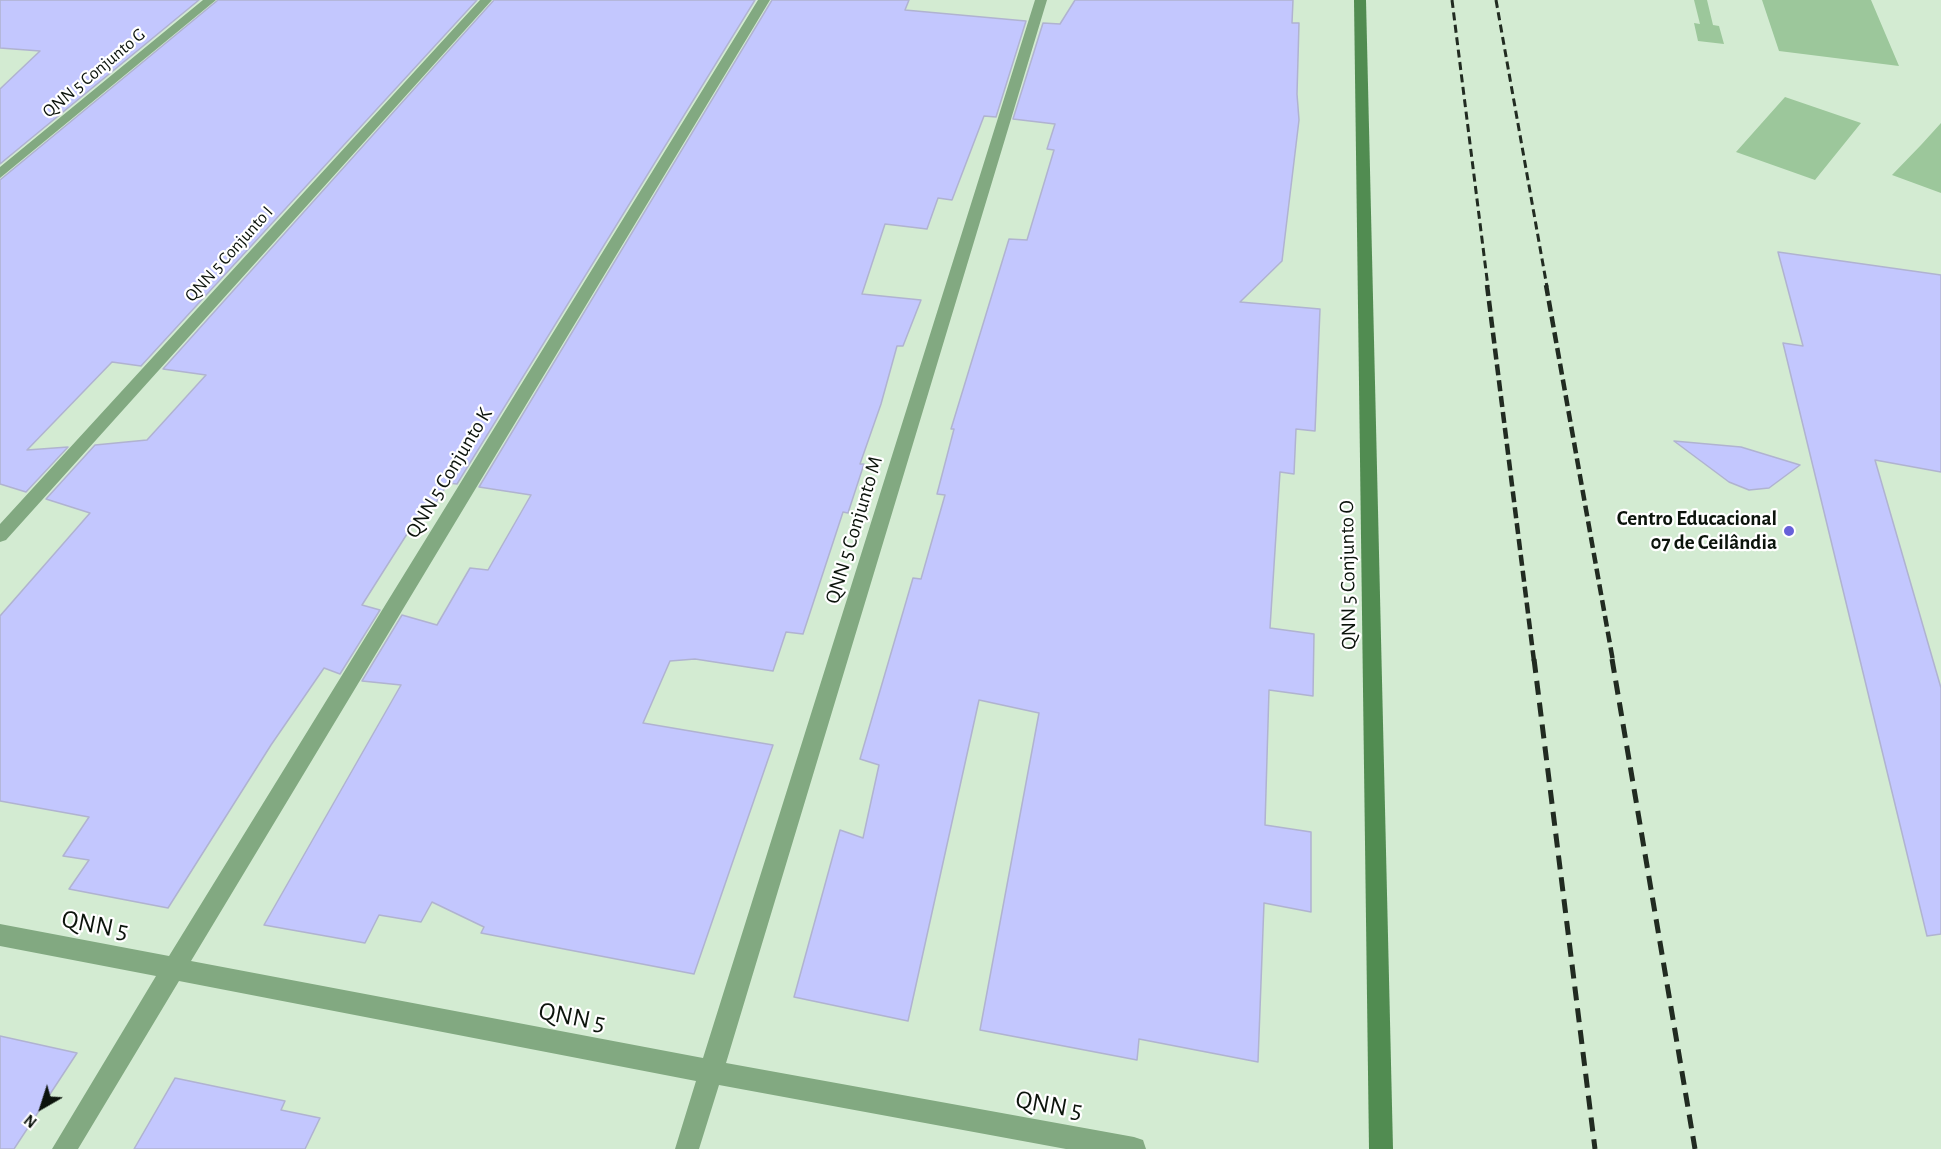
<!DOCTYPE html>
<html>
<head>
<meta charset="utf-8">
<style>
	body { margin:0 }
	#map { position:relative; width:1941px; height:1149px; overflow:hidden; background:#d3ebd2; font-family:"Alegreya Sans",sans-serif }
	canvas { display:block }
	.north { position:absolute; left:12px; top:1077px; width:60px; height:60px; -webkit-text-stroke:4px #fff; paint-order:stroke; rotate:219deg; font-size:16px; font-weight:700; line-height:24px; text-align:center; color:#0c140c }
	.north::after { content:''; display:block; margin:auto; width:21px; height:27px; background:#0c140c; clip-path:polygon(50% 0,100% 100%,50% 72%,0 100%) }
</style>
</head>
<body>
<div id="map">
<canvas width="1941" height="1149"></canvas>
<div class="north">N</div>
</div>
<script>
const c = document.querySelector('canvas').getContext('2d');
c.lineJoin = 'round';
function fillPath(path, color) { c.fillStyle = color; c.fill(path, 'evenodd'); }
const shape = rows => new Path2D(rows.map(r => 'M' + r).join(''));
function stroke(path, color, width, dash) { c.strokeStyle = color; c.lineWidth = width; c.lineCap = dash ? 'butt' : 'round'; c.setLineDash(dash || []); c.stroke(path); }
function drawText(font, color, halo, rows, align = 'center') {
  c.font = font + ' "Alegreya Sans",sans-serif'; c.lineWidth = 4.5; c.setLineDash([]); c.textBaseline = 'middle'; c.strokeStyle = halo; c.fillStyle = color; for (const [text, x, y, turn = 0] of rows) {
    c.save(); c.translate(x, y); c.rotate((+turn || 0) * Math.PI / 180); c.textAlign = isNaN(turn) ? turn : align; if (halo) c.strokeText(text, 0, 0); c.fillText(text, 0, 0); c.restore();
  }
}
fillPath(shape([
	[1694,0,1707,0,1713,25,1719,26,1724,44,1698,41,1694,23,1700,24],
	[1762,0,1871,0,1899,66,1779,51],
	[1785,97,1861,123,1815,180,1736,152],
	[1941,123,1941,193,1892,175,1921,145]
]), '#9cc79b');
const building = shape([
	[0,0,199,0,0,164,0,89,40,51,0,48,0,0],
	[218,0,477,0,141,366,112,362,27,450,68,447,26,492,0,484,0,180,218,0],
	[494,0,755,0,457,484,448,483,434,506,426,504,362,605,380,610,340,674,324,668,271,745,168,908,69,889,89,860,63,856,89,817,0,801,0,616,90,513,46,499,95,445,147,440,206,375,163,369,494,0],
	[772,0,909,0,905,10,1026,21,996,117,984,116,952,200,938,198,927,229,885,224,862,294,921,300,903,346,897,346,881,404,860,464,864,464,848,513,843,512,803,634,786,632,773,671,695,659,670,661,643,723,773,745,694,974,481,933,484,927,432,902,421,922,379,915,365,943,264,925,401,685,362,681,402,615,437,625,470,568,488,570,531,495,479,487,772,0],
	[1075,0,1293,0,1292,23,1299,23,1297,94,1299,120,1282,261,1240,302,1320,309,1315,431,1296,429,1294,474,1280,472,1270,628,1314,634,1313,696,1269,690,1265,825,1311,832,1311,912,1264,903,1258,1062,1139,1039,1137,1060,980,1030,1039,713,979,700,908,1021,794,997,840,830,863,838,879,765,860,759,913,578,921,579,945,495,937,494,954,429,951,429,1009,239,1027,240,1054,150,1047,149,1055,124,1013,119,1043,23,1060,24,1075,0],
	[1778,252,1941,275,1941,472,1875,460,1941,688,1941,934,1927,936,1783,343,1803,346,1778,252],
	[1674,441,1741,447,1800,465,1769,488,1749,490,1729,482,1674,441],
	[0,1036,77,1053,14,1149,0,1149,0,1036],
	[175,1078,285,1101,281,1110,320,1118,305,1149,134,1149,175,1078]
]);
fillPath(building, '#c3c7fe');
stroke(building, '#b0b3d0', 1.5);
fillPath(shape([
	[203,0,216,0,0,178,0,167,203,0],
	[480,0,492,0,6,540,0,542,0,524,480,0],
	[758,0,770,0,191,961,703,1058,1035,0,1047,0,726,1063,1134,1137,1143,1140,1146,1149,1066,1149,719,1085,699,1149,675,1149,696,1081,179,981,78,1149,52,1149,156,976,0,946,0,924,169,956,758,0]
]), '#82a981');
fillPath(shape([
	[1354,0,1366,0,1393,1149,1369,1149,1354,0]
]), '#518c51');
stroke(shape([
	[1452,0,1488,287],
	[1496,0,1547,287]
]), '#212b21', 3, [8, 4.5]);
stroke(shape([
	[1487,285,1534,661],
	[1546,285,1613,661]
]), '#212b21', 4.5, [11, 5]);
stroke(shape([
	[1534,659,1595,1149],
	[1612,659,1695,1149]
]), '#212b21', 5, [14, 8]);
for (const [x, y, r, color] of [
	[1789,531,6,"#6760d9"]
]) { const dot = new Path2D(); dot.arc(x, y, r, 0, 2 * Math.PI); c.fillStyle = color; c.fill(dot); stroke(dot, '#fff', 2); }
drawText('18px', '#0c140c', '#fff', [
	["QNN 5 Conjunto G",94,73,-40],
	["QNN 5 Conjunto I",229,254,-48]
]);
drawText('21px', '#0c140c', '#fff', [
	["QNN 5 Conjunto K",449,473,-59],
	["QNN 5 Conjunto M",854,530,-73],
	["QNN 5 Conjunto O",1348,575,-91]
]);
drawText('bold 21px', '#0c140c', '#fff', [
	["Centro Educacional",1777,519],
	["07 de Ceilândia",1777,543]
], 'right');
drawText('26px', '#0c140c', '#fff', [
	["QNN 5",95,925,11],
	["QNN 5",572,1017,11],
	["QNN 5",1049,1105,10]
]);
</script>
</body>
</html>
